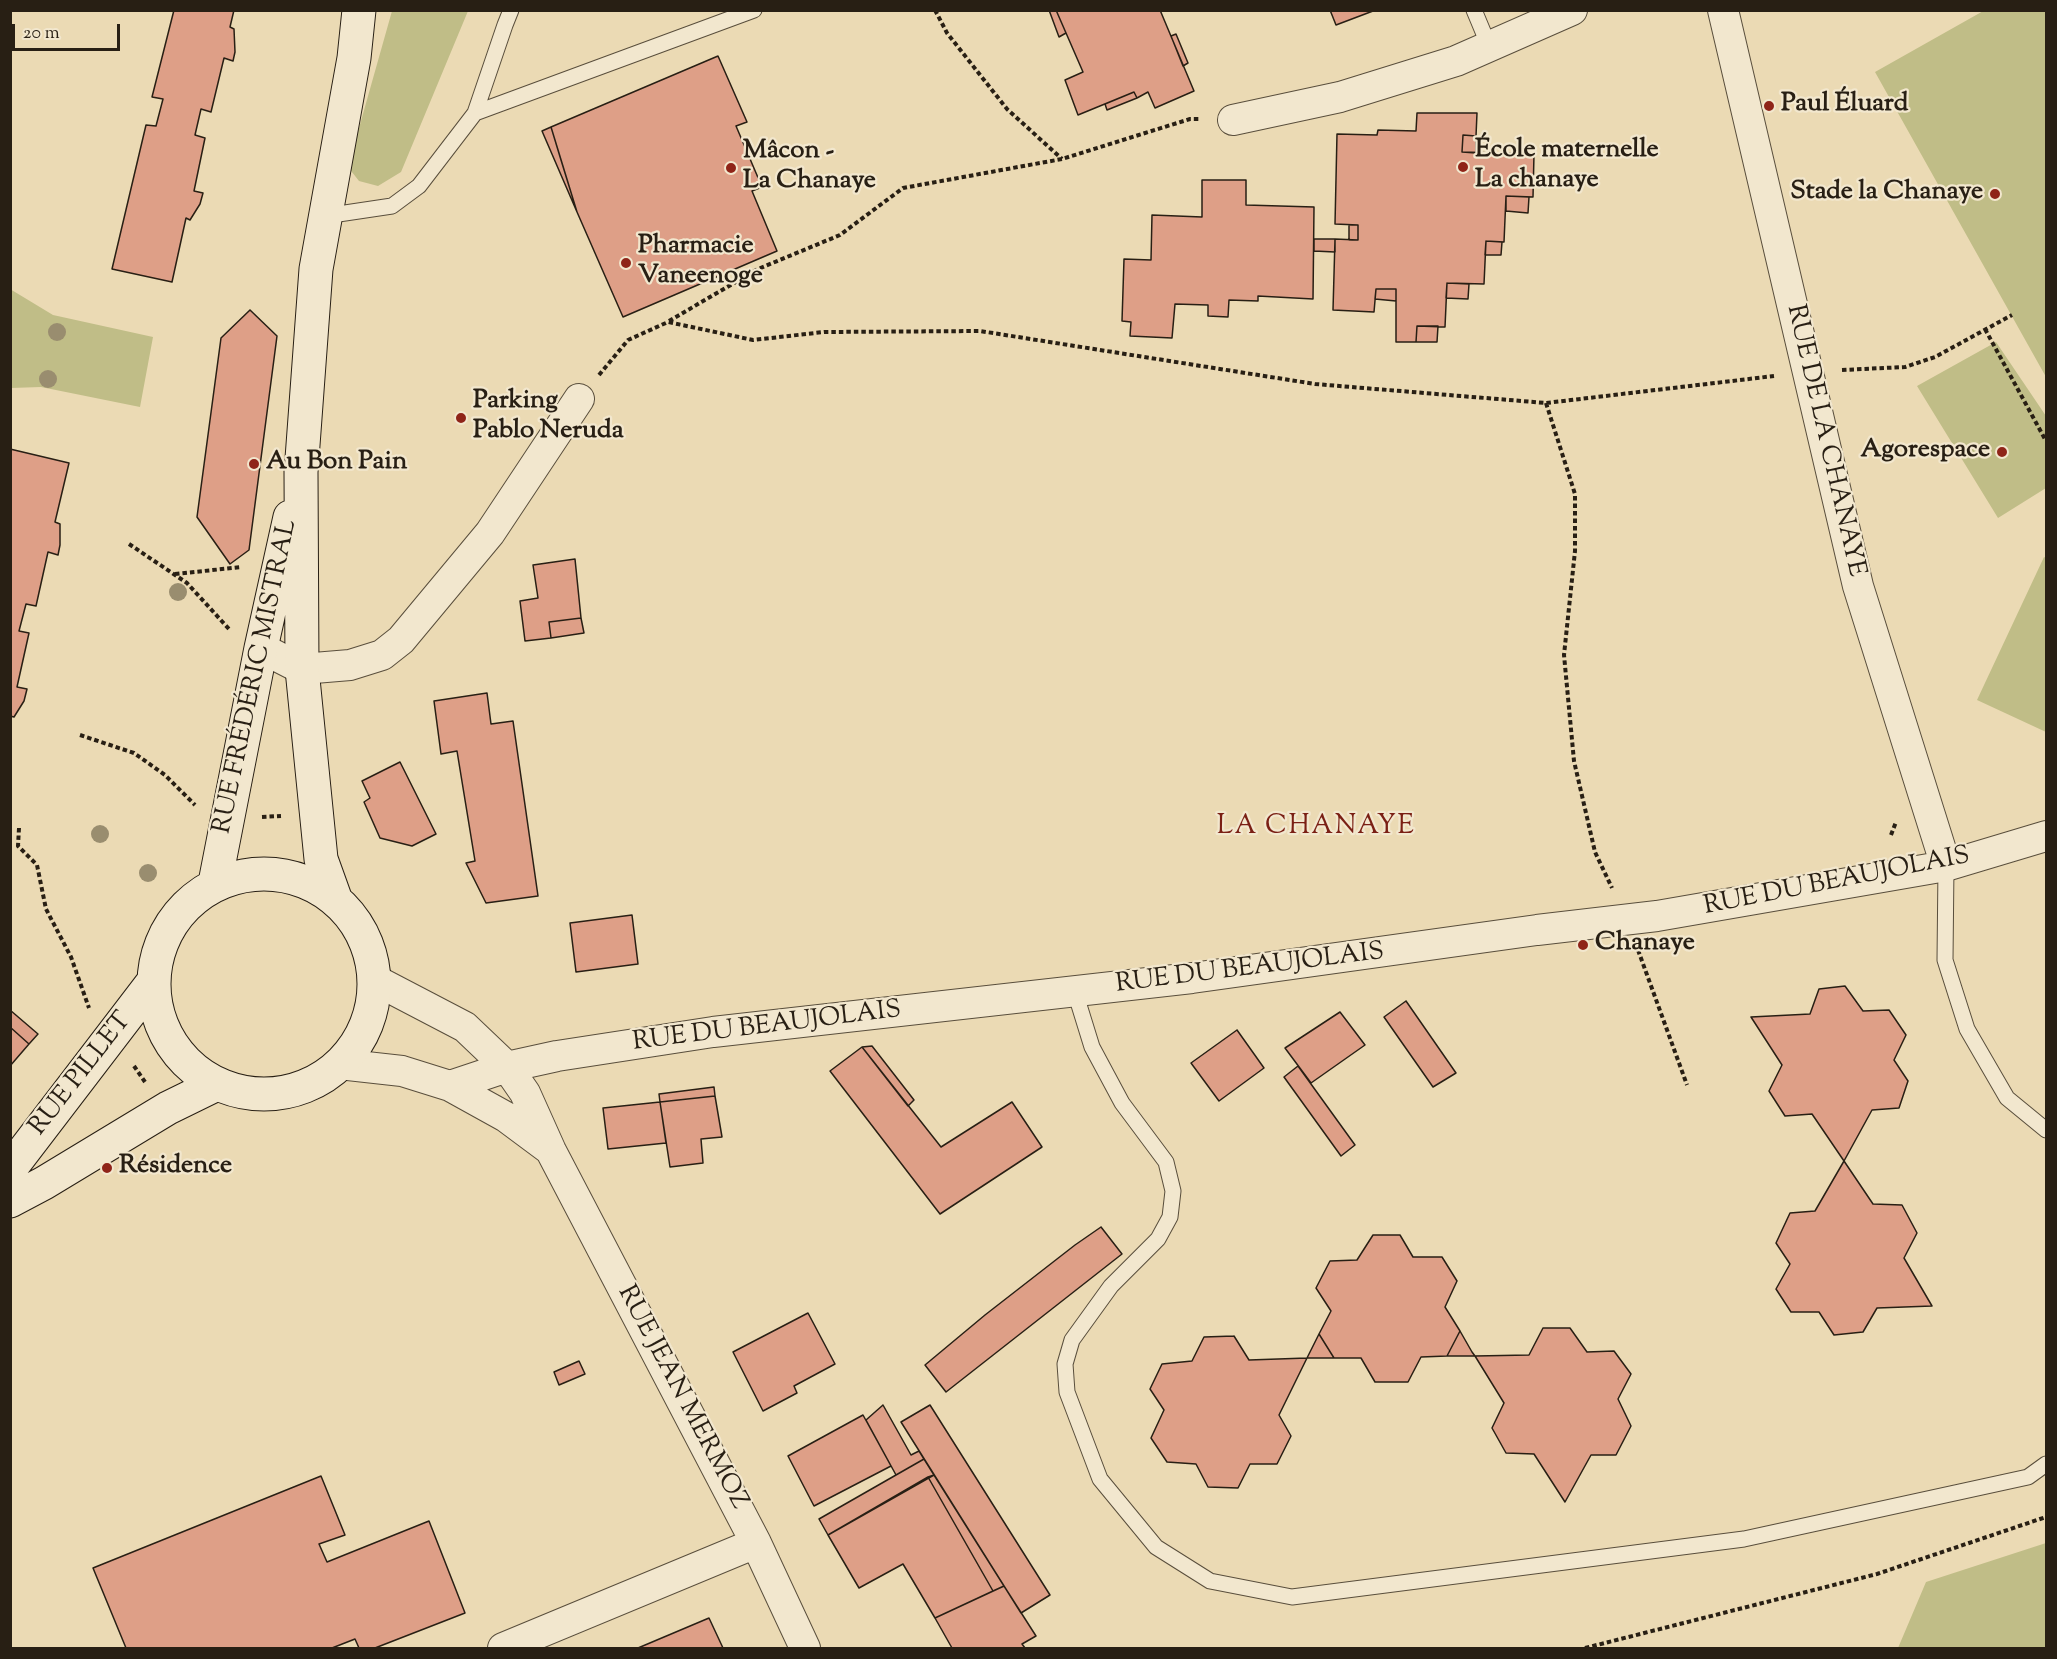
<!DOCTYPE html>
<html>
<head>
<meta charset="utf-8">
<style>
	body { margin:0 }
	#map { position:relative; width:2057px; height:1659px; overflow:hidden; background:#ebdab4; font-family:"Sorts Mill Goudy",serif }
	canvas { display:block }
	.frame { position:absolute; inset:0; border:12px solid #281f14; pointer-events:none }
	.scale { position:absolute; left:12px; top:24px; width:108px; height:27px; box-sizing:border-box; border:3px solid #281f14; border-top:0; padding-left:8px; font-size:18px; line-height:21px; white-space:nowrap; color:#281f14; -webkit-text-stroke:4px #f2e7ce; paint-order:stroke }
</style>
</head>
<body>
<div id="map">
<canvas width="2057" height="1659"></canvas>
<div class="frame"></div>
<div class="scale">20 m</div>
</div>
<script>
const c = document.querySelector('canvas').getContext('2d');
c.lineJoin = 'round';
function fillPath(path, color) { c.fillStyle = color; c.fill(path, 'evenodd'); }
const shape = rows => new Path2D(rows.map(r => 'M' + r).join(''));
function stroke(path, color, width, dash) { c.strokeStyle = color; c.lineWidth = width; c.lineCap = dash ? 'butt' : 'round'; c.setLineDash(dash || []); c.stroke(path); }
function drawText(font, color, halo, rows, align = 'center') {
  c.font = font + ' "Sorts Mill Goudy",serif'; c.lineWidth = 4.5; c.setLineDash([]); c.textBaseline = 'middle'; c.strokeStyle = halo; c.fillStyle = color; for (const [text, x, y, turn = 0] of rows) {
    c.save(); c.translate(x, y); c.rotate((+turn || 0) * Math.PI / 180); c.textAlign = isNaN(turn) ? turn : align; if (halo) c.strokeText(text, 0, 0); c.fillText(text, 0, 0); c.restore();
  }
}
fillPath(shape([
	[1985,10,2046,11,2046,377,1875,72],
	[392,11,468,11,401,172,378,186,359,181,348,167],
	[10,289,53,315,153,337,140,407,41,387,11,388],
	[1996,342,2046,416,2046,488,1998,518,1917,386],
	[2044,557,2046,558,2046,732,1977,700],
	[2046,1543,2046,1648,1898,1648,1926,1582]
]), '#c0bd87');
const building = shape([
	[174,10,234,10,230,27,234,29,235,52,233,61,224,58,211,112,201,109,195,135,205,138,194,191,203,193,200,204,190,220,186,218,172,282,112,269,146,125,156,126,163,99,152,97,174,10],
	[1049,10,1056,10,1066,33,1059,37,1049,10],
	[1056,10,1160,10,1194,91,1155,108,1148,92,1137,98,1134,92,1078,115,1065,80,1083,72,1056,10],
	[1330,10,1373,10,1373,11,1336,25,1330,10],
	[1176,34,1188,63,1183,66,1171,36,1176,34],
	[718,56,747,122,736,126,762,187,752,191,777,251,623,317,577,212,551,127,718,56],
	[1134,92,1137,98,1107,110,1105,104,1134,92],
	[1417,113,1477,113,1476,136,1463,135,1462,152,1534,154,1533,197,1506,196,1504,242,1486,241,1484,284,1447,283,1445,327,1417,326,1416,342,1396,342,1396,289,1376,289,1374,312,1333,310,1335,239,1358,240,1358,225,1335,224,1337,134,1377,135,1378,130,1416,131,1417,113],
	[551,127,561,160,577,212,542,131,551,127],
	[1463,135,1476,136,1476,153,1462,152,1463,135],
	[1202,180,1246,180,1246,205,1314,207,1313,299,1258,296,1258,301,1229,300,1228,317,1208,316,1208,305,1175,304,1172,338,1130,336,1131,322,1122,321,1124,259,1151,260,1152,215,1202,217,1202,180],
	[1506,196,1529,197,1528,213,1506,211,1506,196],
	[1349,225,1358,225,1358,240,1349,240,1349,225],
	[1314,239,1335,239,1335,252,1314,251,1314,239],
	[1486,241,1502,242,1501,255,1485,255,1486,241],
	[1447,283,1469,284,1468,299,1446,298,1447,283],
	[1376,289,1396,289,1396,301,1375,299,1376,289],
	[250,310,277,336,249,550,230,564,197,517,221,338,250,310],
	[1417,326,1438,326,1437,342,1416,342,1417,326],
	[10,449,69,463,55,522,60,524,60,545,58,555,48,552,36,606,26,604,19,631,29,633,17,687,27,689,24,701,14,717,10,716,10,449],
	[575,559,581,618,549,622,551,638,525,641,520,601,538,598,533,565,575,559],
	[581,618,584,633,551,638,549,622,581,618],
	[487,693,491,724,513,721,538,896,486,903,466,863,475,861,457,751,441,754,434,701,487,693],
	[400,762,436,834,412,846,380,838,364,802,370,798,362,781,400,762],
	[632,915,638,964,576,972,570,923,632,915],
	[1845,986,1863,1011,1889,1010,1906,1035,1894,1060,1908,1081,1899,1108,1872,1110,1844,1161,1812,1114,1785,1116,1769,1091,1782,1065,1751,1017,1810,1014,1819,989,1845,986],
	[1406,1001,1456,1073,1433,1087,1384,1017,1406,1001],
	[10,1010,38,1034,29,1044,10,1027,10,1010],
	[1340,1012,1365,1045,1311,1083,1285,1048,1340,1012],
	[10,1027,29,1044,10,1066,10,1027],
	[1237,1030,1264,1068,1219,1101,1191,1063,1237,1030],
	[872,1046,914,1100,908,1106,862,1047,872,1046],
	[862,1047,941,1147,1012,1102,1042,1147,940,1214,830,1071,862,1047],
	[1298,1066,1355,1145,1341,1156,1284,1077,1298,1066],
	[714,1087,715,1096,660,1102,659,1094,714,1087],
	[715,1096,722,1137,701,1139,703,1163,670,1167,660,1102,715,1096],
	[660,1102,666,1143,608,1149,603,1108,660,1102],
	[1844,1161,1873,1204,1902,1205,1917,1233,1904,1258,1932,1306,1877,1308,1863,1332,1834,1335,1819,1312,1791,1312,1776,1289,1790,1264,1776,1243,1790,1213,1815,1211,1844,1161],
	[1101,1227,1122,1254,946,1392,925,1365,985,1315,1075,1245,1101,1227],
	[1373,1235,1400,1235,1413,1257,1442,1257,1457,1281,1445,1307,1460,1331,1447,1356,1421,1357,1408,1382,1375,1382,1361,1358,1334,1358,1319,1334,1331,1311,1316,1288,1330,1261,1357,1260,1373,1235],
	[808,1313,835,1364,794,1386,797,1393,763,1411,733,1352,808,1313],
	[1543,1328,1570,1328,1587,1352,1614,1351,1631,1374,1618,1399,1631,1426,1616,1455,1591,1455,1565,1502,1534,1454,1506,1453,1492,1428,1504,1403,1475,1356,1529,1355,1543,1328],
	[1460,1331,1472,1352,1475,1356,1447,1356,1460,1331],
	[1319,1334,1334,1358,1307,1358,1319,1334],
	[1234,1336,1249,1360,1307,1358,1279,1415,1291,1436,1277,1464,1250,1464,1238,1488,1208,1487,1196,1464,1167,1462,1151,1438,1164,1410,1150,1389,1162,1364,1192,1361,1204,1337,1234,1336],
	[579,1361,585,1374,559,1385,554,1372,579,1361],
	[883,1405,911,1455,919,1451,924,1459,896,1475,866,1420,883,1405],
	[930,1405,1050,1595,1021,1613,901,1422,930,1405],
	[863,1415,891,1466,814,1506,788,1456,863,1415],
	[924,1459,934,1475,828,1535,819,1519,924,1459],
	[934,1475,1004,1586,993,1591,928,1477,934,1475],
	[321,1476,345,1535,319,1544,327,1562,429,1521,465,1613,375,1648,359,1648,355,1639,332,1648,126,1648,93,1568,321,1476],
	[928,1477,993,1591,935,1618,903,1564,859,1588,828,1535,928,1477],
	[1004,1586,1036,1636,1022,1644,1025,1648,952,1648,935,1618,1004,1586],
	[709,1618,723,1648,638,1648,709,1618]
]);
fillPath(building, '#de9f87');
stroke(building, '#281f14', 1.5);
const lane = shape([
	[1474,10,1489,46],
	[475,113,754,10],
	[325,216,392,206,419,186,475,113,505,25,511,10],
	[1946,866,1945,960,1967,1029,2007,1098,2046,1130],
	[1075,992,1092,1047,1122,1103,1166,1162,1173,1191,1170,1217,1158,1239,1111,1286,1072,1340,1065,1364,1067,1392,1100,1479,1156,1547,1210,1581,1292,1597,1744,1539,2028,1477,2046,1464]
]);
const street = shape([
	[1723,10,1858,586,1946,866],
	[1233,120,1340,97,1456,61,1572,10],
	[261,648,302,669,350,665,382,655,401,640,490,533,579,399],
	[375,980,465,1027,507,1067,525,1093,551,1151,756,1543,805,1648],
	[339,1064,402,1071,450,1086,506,1117,549,1149],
	[450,1086,507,1067,557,1056,713,1032,1192,978,1537,930,1657,916,1946,866,2046,836],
	[503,1648,756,1543]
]);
const secondary = shape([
	'154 984a110 110 0 1 1 220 0a110 110 0 1 1-220 0Z',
	[215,883,261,648,290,517],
	[335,898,321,859,302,669,301,472,316,269,354,58,359,10],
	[10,1169,153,982],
	[10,1201,44,1183,168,1108,217,1084]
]);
stroke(lane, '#594e3c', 17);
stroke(street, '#594e3c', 32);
stroke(secondary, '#281f14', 35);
stroke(shape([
	[935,10,947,33,1007,109,1062,159],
	[669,321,758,269,840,235,903,188,1062,159,1190,119,1201,119],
	[1985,329,2046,441],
	[1842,370,1905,367,1935,357,2012,315],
	[599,375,628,340,668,322,753,340,824,332,980,331,1315,384,1546,403,1774,376],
	[1546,403,1575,494,1575,551,1564,655,1574,761,1595,852,1612,888],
	[129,544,187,583,229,629],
	[175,574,242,567],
	[80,735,134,753,165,775,195,805],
	[262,817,281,816],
	[19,828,18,846,37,865,46,909,71,957,89,1008],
	[1891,835,1896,822],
	[1638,950,1687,1085],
	[134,1066,145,1082],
	[1585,1648,1877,1574,2046,1517]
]), '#281f14', 4, [4.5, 3]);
stroke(lane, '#f2e7ce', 15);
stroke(street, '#f2e7ce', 30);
stroke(secondary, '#f2e7ce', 33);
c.fillStyle = '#998d6f';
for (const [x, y] of [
	[57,332],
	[48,379],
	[178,592],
	[100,834],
	[148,873]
]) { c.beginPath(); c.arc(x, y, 9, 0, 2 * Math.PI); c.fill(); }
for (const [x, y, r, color] of [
	[1769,106,6,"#8f2418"],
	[1463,167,6,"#8f2418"],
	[731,168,6,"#8f2418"],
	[1995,194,6,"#8f2418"],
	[626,263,6,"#8f2418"],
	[461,418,6,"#8f2418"],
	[2002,452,6,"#8f2418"],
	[254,464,6,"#8f2418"],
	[1583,945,6,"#8f2418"],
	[107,1168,6,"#8f2418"]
]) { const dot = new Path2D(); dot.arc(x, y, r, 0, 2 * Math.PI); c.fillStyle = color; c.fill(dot); stroke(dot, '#f2e7ce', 2); }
drawText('bold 26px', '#281f14', '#f2e7ce', [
	["Paul Éluard",1781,106],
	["École maternelle",1475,152],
	["La chanaye",1475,182],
	["Mâcon -",743,153],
	["La Chanaye",743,183],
	["Stade la Chanaye",1983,194,"right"],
	["Pharmacie",638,248],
	["Vaneenoge",638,278],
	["Parking",473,403],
	["Pablo Neruda",473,433],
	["Agorespace",1990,452,"right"],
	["Au Bon Pain",266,464],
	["Chanaye",1595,945],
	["Résidence",119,1168]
], 'left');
drawText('26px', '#281f14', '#f2e7ce', [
	["RUE DE LA CHANAYE",1824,441,77],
	["RUE FRÉDÉRIC MISTRAL",257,677,-78],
	["RUE DU BEAUJOLAIS",1837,883,-11],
	["RUE DU BEAUJOLAIS",1250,970,-7],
	["RUE DU BEAUJOLAIS",767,1028,-7],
	["RUE PILLET",82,1075,-52],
	["RUE JEAN MERMOZ",681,1398,62]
]);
c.letterSpacing = '1.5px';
drawText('27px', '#7a1f14', '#f2e7ce', [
	["LA CHANAYE",1316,828]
]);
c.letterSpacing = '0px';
</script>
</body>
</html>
